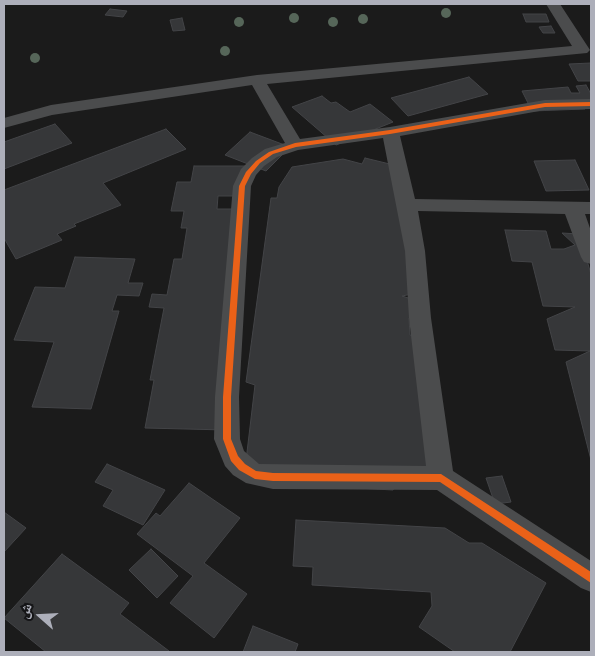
<!DOCTYPE html>
<html>
<head>
<meta charset="utf-8">
<style>
	body { margin:0 }
	#map { position:relative; width:595px; height:656px; overflow:hidden; background:#1b1b1b; font-family:"Nunito Sans","Noto Naskh Arabic",sans-serif }
	canvas { display:block }
	.frame { position:absolute; inset:0; border:5px solid #adafba; pointer-events:none }
	.north { position:absolute; left:15px; top:591px; width:50px; height:50px; -webkit-text-stroke:4px #151517; paint-order:stroke; rotate:289deg; font-size:14px; font-weight:700; line-height:20px; text-align:center; color:#adafba }
	.north::after { content:''; display:block; margin:auto; width:18px; height:22px; background:#adafba; clip-path:polygon(50% 0,100% 100%,50% 72%,0 100%) }
</style>
</head>
<body>
<div id="map">
<canvas width="595" height="656"></canvas>
<div class="frame"></div>
<div class="north">ش</div>
</div>
<script>
const c = document.querySelector('canvas').getContext('2d');
c.lineJoin = 'round';
function fillPath(path, color) { c.fillStyle = color; c.fill(path, 'evenodd'); }
const shape = rows => new Path2D(rows.map(r => 'M' + r).join(''));
function stroke(path, color, width, dash) { c.strokeStyle = color; c.lineWidth = width; c.lineCap = dash ? 'butt' : 'round'; c.setLineDash(dash || []); c.stroke(path); }
const building = shape([
	[110,9,127,11,123,17,105,15,110,9],
	[523,14,546,14,549,22,526,22,523,14],
	[182,18,185,30,173,31,170,20,182,18],
	[551,26,555,33,543,33,539,27,551,26],
	[591,63,591,81,578,81,569,64,591,63],
	[469,77,488,94,408,116,391,98,469,77],
	[586,85,591,94,591,107,585,108,585,109,532,111,522,91,568,87,571,93,580,93,576,86,586,85],
	[322,96,331,103,336,102,350,112,370,104,393,122,336,145,292,107,322,96],
	[55,124,72,143,4,169,4,142,55,124],
	[166,129,186,149,103,183,121,205,74,224,76,226,57,234,62,240,16,259,4,238,4,190,166,129],
	[250,132,290,147,266,171,225,155,250,132],
	[365,158,402,167,422,292,402,296,424,303,425,314,409,318,410,335,422,339,445,477,399,475,393,490,248,482,245,469,255,385,246,382,271,198,277,198,279,187,292,167,343,159,362,164,365,158],
	[575,160,589,190,546,191,534,161,575,160],
	[194,166,250,166,247,196,218,196,217,209,243,209,226,430,145,428,154,380,150,380,164,308,149,307,152,294,167,295,174,259,182,259,187,228,181,228,184,211,171,211,177,182,191,182,194,166],
	[505,230,546,231,551,249,564,249,575,245,562,233,579,234,591,274,591,460,566,362,590,351,555,350,547,319,575,307,543,306,532,262,512,261,505,230],
	[75,257,135,259,128,283,143,283,139,296,117,295,112,311,119,311,91,409,32,407,54,342,14,340,35,287,65,288,75,257],
	[107,464,165,490,143,525,103,506,113,490,95,482,107,464],
	[502,476,511,502,495,504,486,478,502,476],
	[189,483,240,518,204,563,247,594,214,638,170,603,193,576,137,534,156,513,160,516,189,483],
	[4,512,26,528,4,552,4,512],
	[296,520,445,528,469,543,482,543,546,583,510,652,455,652,419,627,432,606,431,592,312,585,313,567,293,566,296,520],
	[151,549,178,576,157,598,129,570,151,549],
	[62,554,129,603,120,614,169,651,168,652,46,652,4,618,62,554],
	[253,626,298,644,295,652,243,652,253,626]
]);
fillPath(building, '#363739');
stroke(building, '#434447', 1);
fillPath(shape([
	[546,4,560,4,590,50,587,53,267,84,300,139,390,127,545,100,591,99,591,109,545,110,400,136,415,199,591,202,591,214,585,214,591,231,591,264,584,262,581,257,565,214,418,211,425,251,431,318,453,471,591,561,591,592,581,588,437,490,273,489,246,483,233,475,225,466,214,439,215,397,233,186,241,169,252,158,265,149,285,143,252,85,52,115,4,128,4,118,51,105,257,75,572,46,546,4],
	[383,138,405,251,409,318,426,466,259,464,244,451,240,439,239,397,251,186,256,175,264,166,277,157,298,150,383,138]
]), '#4b4c4d');
fillPath(shape([
	[591,102,591,106,545,107,390,134,296,147,273,154,260,163,251,174,245,186,231,397,231,439,238,456,245,464,256,471,273,473,441,474,591,572,591,583,588,581,440,482,273,481,255,479,239,470,231,461,223,439,223,397,239,186,246,172,256,161,269,152,295,143,390,130,545,103,591,102]
]), '#ea6118');
c.fillStyle = '#566659';
for (const [x, y] of [
	[446,13],
	[294,18],
	[363,19],
	[239,22],
	[333,22],
	[225,51],
	[35,58]
]) { c.beginPath(); c.arc(x, y, 5, 0, 2 * Math.PI); c.fill(); }
</script>
</body>
</html>
